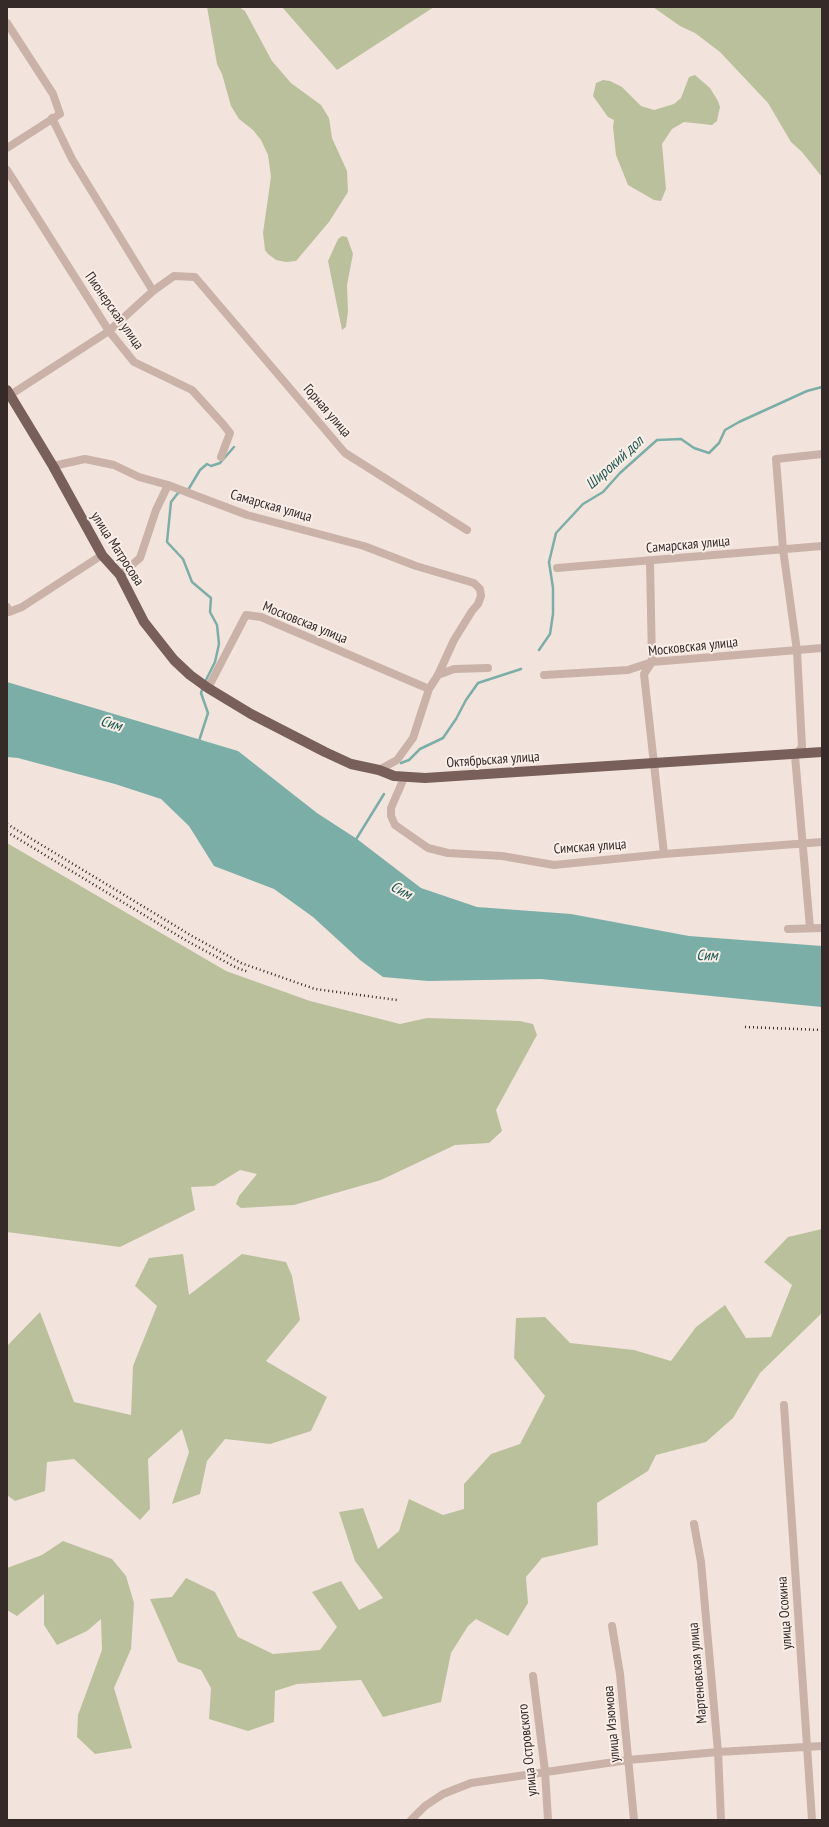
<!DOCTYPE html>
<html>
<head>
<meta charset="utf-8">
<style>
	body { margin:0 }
	#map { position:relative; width:829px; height:1827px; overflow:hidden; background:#f2e4dc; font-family:"PT Sans Narrow",sans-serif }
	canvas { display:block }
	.frame { position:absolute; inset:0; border:8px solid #362a28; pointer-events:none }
</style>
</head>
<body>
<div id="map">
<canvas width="829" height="1827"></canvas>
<div class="frame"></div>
</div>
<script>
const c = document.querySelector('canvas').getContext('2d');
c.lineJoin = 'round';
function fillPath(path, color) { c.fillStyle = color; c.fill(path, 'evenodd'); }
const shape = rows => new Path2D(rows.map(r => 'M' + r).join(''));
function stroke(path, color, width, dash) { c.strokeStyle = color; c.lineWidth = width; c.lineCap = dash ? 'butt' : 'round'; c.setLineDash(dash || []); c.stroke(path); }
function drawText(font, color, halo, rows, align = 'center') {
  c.font = font + ' "PT Sans Narrow",sans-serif'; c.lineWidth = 4; c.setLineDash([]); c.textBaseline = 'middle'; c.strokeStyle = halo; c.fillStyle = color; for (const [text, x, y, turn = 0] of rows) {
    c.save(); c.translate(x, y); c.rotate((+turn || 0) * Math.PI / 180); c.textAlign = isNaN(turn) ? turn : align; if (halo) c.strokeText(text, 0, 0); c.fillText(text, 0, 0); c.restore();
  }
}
fillPath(shape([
	[207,7,239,7,245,11,272,61,291,83,321,105,329,118,332,138,347,171,348,192,329,222,296,261,286,262,276,260,268,254,265,250,263,233,271,177,268,155,261,140,253,130,239,119,231,106,222,74,217,64],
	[282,7,434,7,337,70],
	[653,7,822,7,822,177,802,152,791,142,768,103,720,52,695,33,680,26],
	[695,75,710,88,718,101,720,107,717,121,712,125,684,122,672,129,662,144,666,189,661,201,654,200,628,185,616,155,613,127,614,120,608,117,593,96,596,83,603,80,610,81,622,87,641,106,654,110,674,104,681,98,689,77],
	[342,236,347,237,353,254,347,285,348,311,346,327,342,330,328,261,338,239],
	[7,843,226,971,310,1001,400,1024,427,1018,520,1021,533,1024,537,1035,496,1110,502,1131,489,1143,455,1145,381,1180,294,1205,241,1208,236,1204,239,1196,257,1174,240,1170,214,1186,191,1187,195,1210,120,1247,7,1232],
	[822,1229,822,1313,760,1373,733,1418,706,1442,656,1455,648,1471,597,1503,598,1545,542,1558,526,1577,528,1603,508,1636,476,1619,468,1626,451,1653,441,1702,383,1717,361,1680,297,1684,275,1691,274,1722,248,1731,209,1719,211,1688,201,1670,178,1662,150,1599,172,1597,186,1578,215,1592,238,1637,273,1654,320,1650,337,1627,312,1592,341,1581,359,1610,383,1598,355,1561,339,1512,363,1508,378,1549,399,1531,409,1499,443,1515,464,1509,464,1484,491,1454,520,1444,545,1396,514,1358,516,1318,545,1317,570,1343,634,1350,671,1361,696,1327,725,1305,746,1338,771,1337,792,1285,764,1262,788,1237],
	[183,1254,189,1295,242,1254,286,1262,292,1276,300,1320,266,1361,327,1397,311,1431,270,1444,225,1439,207,1461,200,1494,172,1504,189,1452,182,1429,148,1459,150,1509,140,1520,74,1459,47,1462,45,1491,15,1501,7,1495,7,1346,40,1312,74,1402,131,1415,133,1366,157,1306,135,1286,149,1258],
	[63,1541,112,1559,126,1576,134,1603,131,1649,114,1688,132,1748,95,1754,77,1737,78,1715,102,1650,101,1619,87,1631,57,1645,44,1625,44,1594,17,1616,7,1610,7,1568,42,1555]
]), '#bac09c');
fillPath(shape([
	[7,682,238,751,317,813,357,839,421,888,477,907,571,914,689,936,822,946,822,1007,541,979,428,981,383,977,360,960,313,917,274,889,214,866,189,826,161,799,115,784,18,758,7,757]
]), '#7caea8');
stroke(shape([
	[188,490,200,470,207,464,211,466,220,463,234,447],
	[179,493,178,493,171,502,167,542,183,559,192,582,211,598,210,612,217,625,219,644,215,662,205,682],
	[539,650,550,634,553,614,553,588,549,562,556,533,583,504,603,492,620,473,657,440,681,439,694,448,709,453,719,443,725,430,739,422,807,391,822,387],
	[199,741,208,713,201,693,203,687],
	[401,763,409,760,420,749,443,738,456,719,466,700,478,683,521,669],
	[355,841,384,794]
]), '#7caea8', 2.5);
stroke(shape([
	[7,23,53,94,60,114,7,148],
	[7,170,109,331,134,362,192,390,222,423,230,433,221,457],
	[153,291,174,276,195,277,345,453,467,530],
	[7,397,109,331,153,291,72,159,52,118],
	[53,466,85,459,114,465,139,477,168,485,247,515,364,546,416,566,474,583,480,589,481,596,478,604,472,611,454,640,438,675,429,689,413,738,397,760,379,770],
	[650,562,652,662,644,674,664,854],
	[557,568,822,546],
	[120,575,140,558,156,510,168,485],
	[7,607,9,612,22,607,102,555],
	[438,675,454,669,488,668],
	[544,675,628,670,652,662,822,648],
	[208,688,246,615,261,617,429,689],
	[404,778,391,808,391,816,395,825,428,848,448,853,502,856,554,865,664,854,822,842],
	[810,928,795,756,802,747,797,651,783,549,776,459,822,454],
	[788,929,822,928],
	[784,1405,812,1820],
	[694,1524,701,1562,718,1752,721,1820],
	[612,1626,620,1674,634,1820],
	[533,1676,545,1771,548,1820],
	[411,1820,425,1806,443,1794,471,1783,628,1760,718,1752,822,1746]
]), '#cab2a8', 8);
stroke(shape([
	[7,390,53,466,102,555,120,575,144,622,174,660,190,675,208,688,251,714,325,752,351,764,379,770,394,776,425,778,822,752]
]), '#785f5a', 10);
stroke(shape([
	[7,824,192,936,241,963,315,989,397,1000],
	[7,832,187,941,237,968,249,972],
	[745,1027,822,1030]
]), '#362a28', 2.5, [1, 3]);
drawText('14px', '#362a28', '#f9efe8', [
	["Пионерская улица",114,311,55],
	["Горная улица",327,411,49],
	["Самарская улица",271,506,16],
	["Самарская улица",688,545,-5],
	["улица Матросова",117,549,57],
	["Московская улица",305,623,22],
	["Московская улица",693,647,-6],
	["Октябрьская улица",493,760,-4],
	["Симская улица",590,847,-4],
	["улица Осокина",785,1613,-94],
	["Мартеновская улица",698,1673,-95],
	["улица Изюмова",612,1724,-95],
	["улица Островского",528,1750,-96]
]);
drawText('italic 15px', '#1e5752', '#f9efe8', [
	["Широкий дол",615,463,-42],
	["Сим",111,724,17],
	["Сим",401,891,29],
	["Сим",707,956,1]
]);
</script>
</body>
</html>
